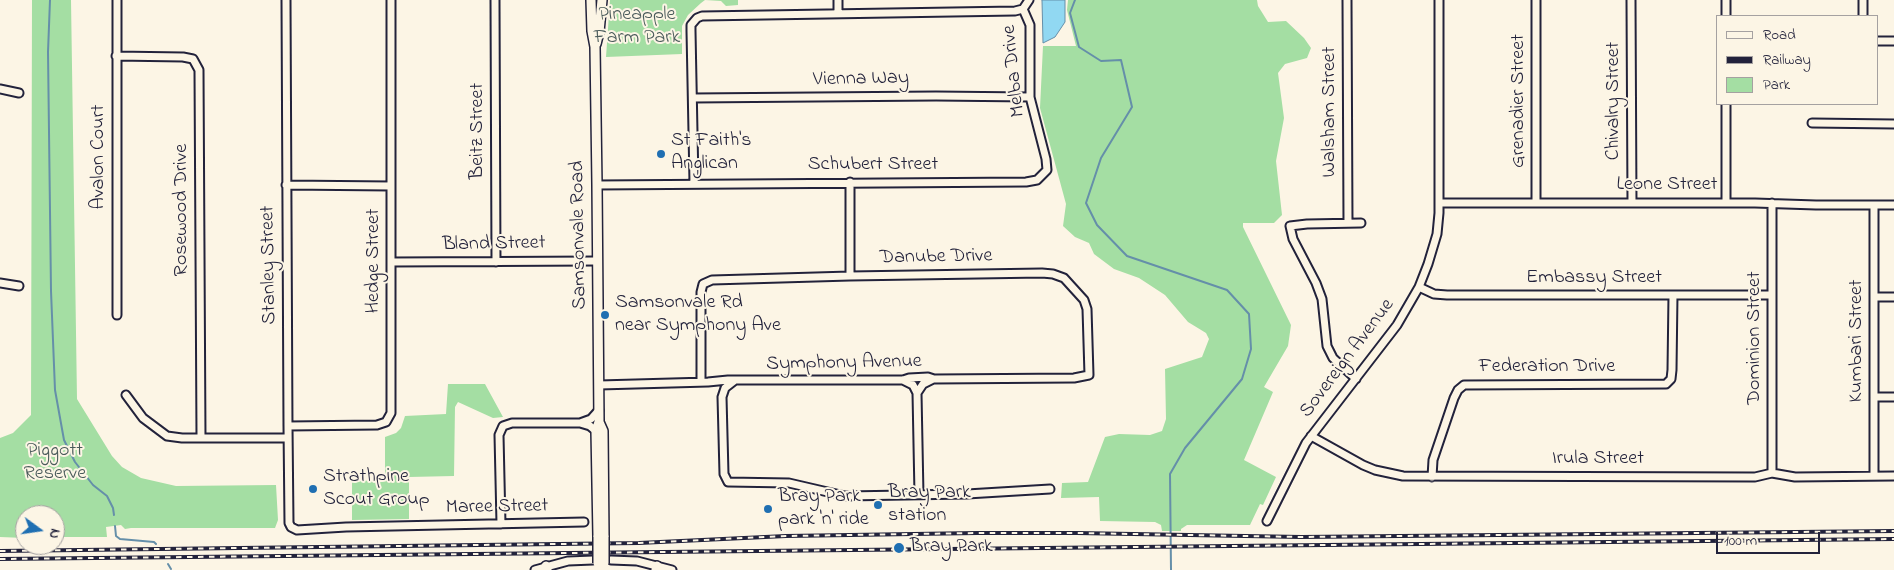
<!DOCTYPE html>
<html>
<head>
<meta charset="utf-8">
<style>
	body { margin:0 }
	#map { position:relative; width:1894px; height:570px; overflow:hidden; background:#fcf5e5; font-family:"Indie Flower",sans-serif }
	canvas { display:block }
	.legend { position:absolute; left:1716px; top:15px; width:162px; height:90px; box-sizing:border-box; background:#fcf5e5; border:1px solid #a5a1a1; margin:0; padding:6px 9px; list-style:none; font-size:15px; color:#22223b }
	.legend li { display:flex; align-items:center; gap:10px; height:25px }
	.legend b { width:25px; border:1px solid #a5a1a1 }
	.north { position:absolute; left:15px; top:505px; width:50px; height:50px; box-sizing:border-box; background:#fcf5e5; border:1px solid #a5a1a1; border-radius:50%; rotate:104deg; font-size:14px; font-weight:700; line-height:20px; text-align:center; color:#22223b }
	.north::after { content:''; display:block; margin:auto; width:18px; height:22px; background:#1f6fb2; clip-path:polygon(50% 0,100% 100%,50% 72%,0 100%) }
	.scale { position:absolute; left:1716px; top:532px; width:104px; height:22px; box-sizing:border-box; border:2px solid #22223b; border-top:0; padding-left:6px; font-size:15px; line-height:18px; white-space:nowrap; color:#22223b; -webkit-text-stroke:4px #fcf5e5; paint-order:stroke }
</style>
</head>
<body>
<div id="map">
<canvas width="1894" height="570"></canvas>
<ul class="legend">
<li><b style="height:6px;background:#fcf5e5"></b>Road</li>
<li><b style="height:6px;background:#22223b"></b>Railway</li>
<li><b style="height:14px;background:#a4dea3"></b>Park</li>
</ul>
<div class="north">N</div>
<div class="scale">100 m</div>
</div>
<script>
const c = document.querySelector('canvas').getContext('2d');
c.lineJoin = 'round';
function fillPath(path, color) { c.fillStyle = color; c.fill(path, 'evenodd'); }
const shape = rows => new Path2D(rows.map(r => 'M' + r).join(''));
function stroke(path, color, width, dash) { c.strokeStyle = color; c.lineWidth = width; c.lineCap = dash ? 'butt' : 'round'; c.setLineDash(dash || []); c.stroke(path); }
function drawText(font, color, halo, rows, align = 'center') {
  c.font = font + ' "Indie Flower",sans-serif'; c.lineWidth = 4; c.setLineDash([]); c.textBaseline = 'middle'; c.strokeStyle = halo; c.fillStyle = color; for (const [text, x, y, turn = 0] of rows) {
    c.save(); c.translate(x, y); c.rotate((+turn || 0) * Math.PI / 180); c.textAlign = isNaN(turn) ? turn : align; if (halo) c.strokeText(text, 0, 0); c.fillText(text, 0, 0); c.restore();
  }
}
fillPath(shape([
	[32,0,71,0,77,399,112,456,122,467,141,478,176,486,276,485,278,520,275,528,131,528,125,529,121,525,106,527,107,537,55,537,55,515,25,515,25,538,0,537,0,438,13,433,31,415],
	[610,0,738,0,738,5,726,6,721,1,705,0,701,3,688,15,682,26,682,54,606,57],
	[1068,0,1257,0,1258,6,1268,22,1286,21,1304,38,1311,48,1307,58,1285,64,1278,73,1284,118,1276,161,1282,215,1274,223,1243,223,1243,227,1291,325,1288,346,1264,387,1273,392,1244,460,1276,477,1263,505,1260,504,1250,525,1187,525,1181,529,1181,531,1162,531,1161,525,1155,522,1100,521,1099,497,1061,498,1062,483,1088,482,1105,437,1119,434,1150,435,1162,431,1166,419,1165,369,1202,357,1209,339,1206,333,1188,322,1165,295,1139,278,1114,269,1094,254,1089,243,1075,237,1063,226,1066,204,1040,108,1043,46,1076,46,1067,10],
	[448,384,485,384,503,417,493,418,458,402,455,407,454,476,409,477,409,519,352,520,352,482,385,479,385,437,396,433,401,428,405,416,446,414]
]), '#a4dea3');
const water = shape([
	[1042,0,1065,0,1065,22,1055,37,1043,43,1042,0]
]);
fillPath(water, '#91d8f2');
stroke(water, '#658fa9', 1);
stroke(shape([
	[50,0,48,52,51,291,55,390,64,440,75,462,93,485,107,496,113,508,114,515],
	[1075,0,1070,13,1079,47,1101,61,1121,60,1132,107,1101,158,1086,203,1097,225,1127,256,1227,290,1249,314,1251,349,1242,379,1185,448,1170,474,1171,570],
	[115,526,116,536,120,539,154,542,156,544],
	[168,564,171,569]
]), '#658fa9', 2);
const minor = shape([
	[286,0,288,426,289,523,291,527,297,530,346,527,584,522],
	[495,0,496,262],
	[838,0,838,14],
	[1347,0,1348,223],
	[1536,0,1536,203],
	[1631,0,1632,203],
	[1726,0,1726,16],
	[1863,0,1863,16],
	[1023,9,1029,0],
	[1878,41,1894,41],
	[116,56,183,57,193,59,199,70,201,438],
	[0,89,19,93],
	[693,98,936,96,1030,97],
	[1812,123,1894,124],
	[850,182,850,276],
	[694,183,691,31,691,25,697,18,702,16,1015,11,1023,9],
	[286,185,391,186],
	[597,185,1026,182,1037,180,1047,170,1046,159,1030,97,1030,25,1023,9],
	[1439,203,1755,203,1816,205,1894,205],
	[1726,203,1726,104],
	[1874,205,1874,476],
	[392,262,597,261],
	[0,283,19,286],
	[1419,287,1434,294,1447,295,1772,295],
	[1874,297,1894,297],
	[117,315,117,0],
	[1356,379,1333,358,1327,346,1322,299,1316,283,1293,239,1290,226,1307,224,1361,223],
	[903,380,913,385,917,393,919,495],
	[734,381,725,388,722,397,724,474,728,482,789,483,845,496,967,494,1050,489],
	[599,385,708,382,728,380,903,380,909,378,928,377,934,379,1074,378,1089,375,1087,309,1084,300,1064,278,1053,274,1042,273,850,276,712,280,703,284,701,292,701,382],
	[917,393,923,384,933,379],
	[126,395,143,418,167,436,182,438,288,438],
	[1874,397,1894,397],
	[580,423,591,419,599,410],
	[288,426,377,425,386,422,391,413,391,0],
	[1311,436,1363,465,1375,470,1403,476,1755,477,1772,473,1795,477,1894,476],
	[1772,473,1772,203],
	[1432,477,1433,460,1454,398,1458,390,1464,385,1666,384,1671,379,1672,370,1673,295],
	[1267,521,1306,443,1397,325,1419,287,1428,264,1437,234,1439,213,1439,0],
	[501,524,499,435,503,426,512,423,580,423,590,426,596,431],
	[611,560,637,561,672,570],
	[535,570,568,561,593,560]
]);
const major = shape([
	[591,0,592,31,595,47,597,185,599,422,596,431,598,537],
	[596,44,599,32,602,0],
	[599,422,603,431,604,537],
	[546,566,547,570],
	[656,570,657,566]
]);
stroke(minor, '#22223b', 11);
stroke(major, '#22223b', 12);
stroke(minor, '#fcf5e5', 7);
stroke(major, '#fcf5e5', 9);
const rail = shape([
	[0,551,639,543,786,536,977,533,1077,533,1301,537,1894,531],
	[0,559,1894,539]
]);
stroke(rail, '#22223b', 4);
stroke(rail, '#fcf5e5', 2, [5.5]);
const majorBridge = shape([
	[598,537,598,563],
	[604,537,604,563]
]);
stroke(majorBridge, '#22223b', 12, []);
stroke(majorBridge, '#fcf5e5', 9);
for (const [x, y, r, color] of [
	[661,154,5,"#1f6fb2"],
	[605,315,5,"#1f6fb2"],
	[313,489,5,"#1f6fb2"],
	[878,505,5,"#1f6fb2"],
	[768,509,5,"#1f6fb2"],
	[899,548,6,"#1f6fb2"]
]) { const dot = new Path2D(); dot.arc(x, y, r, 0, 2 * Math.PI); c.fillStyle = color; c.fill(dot); stroke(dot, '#fcf5e5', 2); }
drawText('20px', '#495a5a', '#fcf5e5', [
	["Pineapple",637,16],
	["Farm Park",637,39],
	["Piggott",55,452],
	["Reserve",55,475]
]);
drawText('20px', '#22223b', '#fcf5e5', [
	["Melba Drive",1015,71,-96],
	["Vienna Way",861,80,-1],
	["Grenadier Street",1520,101,-90],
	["Chivalry Street",1615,101,-90],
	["Walsham Street",1331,112,-90],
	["Beitz Street",479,131,-90],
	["Avalon Court",100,157,-90],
	["Schubert Street",873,166],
	["Leone Street",1667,186],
	["Rosewood Drive",183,210,-90],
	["Samsonvale Road",580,235,-91],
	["Bland Street",494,245,-1],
	["Danube Drive",936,258,-1],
	["Hedge Street",375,261,-90],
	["Stanley Street",270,265,-91],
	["Embassy Street",1594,279],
	["Dominion Street",1756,338,-90],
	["Kumbari Street",1858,341,-90],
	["Sovereign Avenue",1348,359,-53],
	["Symphony Avenue",844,364,-1],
	["Federation Drive",1547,368],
	["Irula Street",1598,460],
	["Maree Street",497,508,-1]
]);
drawText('20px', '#22223b', '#fcf5e5', [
	["St Faith's",671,142],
	["Anglican",671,165],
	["Samsonvale Rd",615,304],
	["near Symphony Ave",615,327],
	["Strathpine",323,478],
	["Scout Group",323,501],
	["Bray Park",888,494],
	["station",888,517],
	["Bray Park",778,498],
	["park 'n' ride",778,521],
	["Bray Park",910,548]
], 'left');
</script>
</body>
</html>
